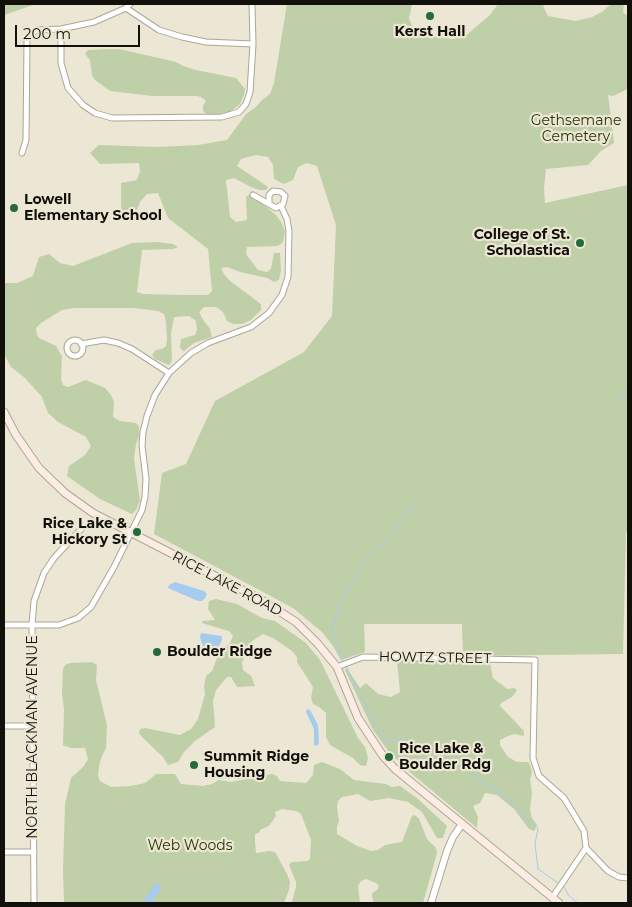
<!DOCTYPE html>
<html>
<head>
<meta charset="utf-8">
<style>
	body { margin:0 }
	#map { position:relative; width:632px; height:907px; overflow:hidden; background:#ece7d4; font-family:Montserrat,sans-serif }
	canvas { display:block }
	.frame { position:absolute; inset:0; border:5px solid #12100a; pointer-events:none }
	.scale { position:absolute; left:15px; top:25px; width:125px; height:22px; box-sizing:border-box; border:2px solid #12100a; border-top:0; padding-left:6px; font-size:15px; line-height:18px; white-space:nowrap; color:#12100a; -webkit-text-stroke:4px #ece7d4; paint-order:stroke }
</style>
</head>
<body>
<div id="map">
<canvas width="632" height="907"></canvas>
<div class="frame"></div>
<div class="scale">200 m</div>
</div>
<script>
const c = document.querySelector('canvas').getContext('2d');
c.lineJoin = 'round';
function fillPath(path, color) { c.fillStyle = color; c.fill(path, 'evenodd'); }
const shape = rows => new Path2D(rows.map(r => 'M' + r).join(''));
function stroke(path, color, width, dash) { c.strokeStyle = color; c.lineWidth = width; c.lineCap = dash ? 'butt' : 'round'; c.setLineDash(dash || []); c.stroke(path); }
function drawText(font, color, halo, rows, align = 'center') {
  c.font = font + ' Montserrat,sans-serif'; c.lineWidth = 4.5; c.setLineDash([]); c.textBaseline = 'middle'; c.strokeStyle = halo; c.fillStyle = color; for (const [text, x, y, turn = 0] of rows) {
    c.save(); c.translate(x, y); c.rotate((+turn || 0) * Math.PI / 180); c.textAlign = isNaN(turn) ? turn : align; if (halo) c.strokeText(text, 0, 0); c.fillText(text, 0, 0); c.restore();
  }
}
fillPath(shape([
	[4,4,36,4,4,15],
	[287,4,412,4,409,18,413,29,427,36,454,39,465,36,490,15,498,4,543,4,544,8,548,16,576,21,592,17,602,12,611,4,624,4,623,12,628,16,628,89,613,96,608,95,614,143,601,151,588,165,546,169,544,188,545,203,628,185,628,532,626,532,623,654,463,656,462,624,364,624,365,652,341,660,333,646,322,632,293,608,154,534,162,473,186,464,215,401,304,352,332,316,336,225,317,166,307,163,298,167,293,180,284,184,274,179,273,165,268,157,256,155,241,159,237,166,268,187,266,190,259,190,251,187,234,178,226,180,230,217,236,222,247,220,246,197,252,193,259,198,264,205,276,215,281,222,285,231,283,242,278,246,247,247,246,254,258,270,267,272,271,269,274,253,280,253,281,270,279,280,274,282,267,278,240,272,227,267,221,268,224,274,230,281,261,304,261,310,251,320,242,324,233,324,227,321,223,312,216,307,204,307,199,312,202,318,210,329,212,337,194,343,184,351,180,348,181,339,195,335,197,330,196,321,189,316,174,317,171,334,172,361,169,365,155,359,152,355,156,350,162,349,166,346,167,340,166,322,164,314,158,311,134,308,74,308,62,310,41,323,36,328,37,335,39,338,56,346,62,356,61,379,63,385,68,387,86,380,105,388,111,395,114,402,113,417,120,421,136,423,139,427,139,436,136,444,134,459,140,500,136,510,132,514,100,499,67,476,69,466,85,455,91,446,86,437,58,422,48,413,42,397,25,378,11,367,4,354,4,283,17,283,33,276,39,257,49,254,60,263,73,266,132,243,157,242,173,244,178,247,173,249,142,250,137,292,143,294,186,295,208,295,212,291,208,249,168,218,158,193,147,194,140,202,134,218,125,220,121,211,121,183,137,180,140,171,139,163,100,164,90,153,99,145,157,147,198,145,227,140,246,114,256,107,262,100,270,94,274,83],
	[108,49,119,49,176,62,183,66,196,70,236,78,245,89,244,95,240,104,229,113,217,114,207,114,203,111,203,106,206,101,201,97,196,96,153,96,110,91,95,80,92,75,90,60,85,54,88,50],
	[216,599,237,604,262,618,275,621,306,643,320,660,358,738,365,747,368,758,366,766,360,765,353,758,330,745,326,737,326,713,319,707,313,704,311,698,313,687,297,662,297,657,292,651,273,638,263,634,252,641,242,662,243,670,251,676,255,686,237,687,231,677,227,677,216,690,213,701,215,727,195,741,184,752,178,762,168,765,163,757,143,738,139,733,140,729,145,728,180,735,191,729,198,719,205,694,204,686,206,676,212,671,219,653,230,643,233,636,229,631,202,623,202,621,215,620,208,609,209,601],
	[397,661,490,663,493,678,507,689,514,688,517,690,512,697,501,703,500,706,524,731,524,736,515,734,508,736,500,740,500,745,508,757,517,762,528,762,531,767,532,773,530,779,532,793,530,810,532,818,537,825,534,831,529,829,514,809,497,795,485,793,480,803,473,806,478,817,477,828,412,774,389,752,373,730,345,670,347,668,360,688,366,683,378,694,391,697,400,692],
	[92,662,97,665,96,680,107,725,106,748,102,756,99,766,98,776,100,781,111,787,131,786,145,783,156,774,175,774,181,784,203,786,212,784,219,780,231,782,272,774,277,776,280,781,306,783,313,775,314,765,322,762,340,769,354,780,386,784,392,787,400,786,417,798,447,826,443,838,437,838,422,812,408,802,389,798,370,801,358,794,342,797,338,801,337,807,339,821,337,827,337,834,357,846,371,851,378,850,385,845,402,842,411,818,413,815,416,816,419,819,427,839,436,848,437,853,423,903,374,903,372,897,372,893,377,890,379,886,376,883,366,879,361,881,358,886,360,903,294,903,292,902,296,887,296,882,289,865,292,862,307,861,310,859,311,840,301,814,296,811,282,809,275,812,276,816,269,826,260,830,259,833,255,834,255,842,256,853,269,851,275,852,287,874,290,882,289,890,284,903,64,903,63,870,65,804,71,778,84,766,88,759,85,748,71,748,63,745,64,709,62,694,63,669,65,665,70,663]
]), '#bfcfa8');
fillPath(shape([
	[175,582,204,591,207,594,205,598,202,601,198,601,168,588,169,585],
	[201,633,222,636,222,640,216,652,209,656,206,656,200,637],
	[307,709,310,710,318,725,319,743,317,746,314,745,314,729,306,712],
	[156,883,161,887,158,894,153,897,155,903,142,903]
]), '#a7caef');
stroke(shape([
	[619,397,628,396],
	[343,662,339,654,332,628,341,603,362,562,392,535,413,503],
	[345,665,383,738,392,743,400,739,419,747,429,747,437,754,447,753,455,755,483,782,506,795,524,817,538,828,535,844,538,869,558,883],
	[564,887,569,896,578,903]
]), '#a7caef', 1);
const minor = shape([
	[126,8,159,30,182,37,206,42,253,44],
	[61,29,61,63,68,88,83,105,95,113,112,118,222,117,239,112,246,104,250,92,253,44,252,4],
	[22,153,26,140,27,39,30,34,37,30,61,29,94,22,126,8,130,4],
	[253,195,276,208,283,204,285,196,281,192,273,191,269,195,269,203],
	'67 348a8 8 0 1 1 16 0a8 8 0 1 1-16 0Z',
	[81,344,104,340,118,343,132,349,169,373],
	[4,625,59,625,78,618,91,607,114,567,142,510,145,497,146,479,142,446,143,432,147,416,155,395,169,373,191,353,208,343,251,327,269,313,282,295,288,277,289,231,287,219,281,206],
	[337,667,363,657,535,660,533,758,539,776,564,798,584,831,586,848,608,871,619,877,628,878],
	[4,726,33,726],
	[4,852,34,852],
	[552,898,586,848],
	[34,903,32,625,34,601,44,573,54,558,82,528]
]);
const tertiary = shape([
	[431,903,447,851,453,837,462,824]
]);
const secondary = shape([
	[4,412,16,435,39,468,65,493,93,513,260,599,296,622,318,644,337,667,358,718,383,756,395,769,559,903]
]);
stroke(minor, '#aca795', 7);
stroke(tertiary, '#aca795', 8);
stroke(secondary, '#aca795', 9);
stroke(minor, '#fff', 5);
stroke(tertiary, '#fff', 6);
stroke(secondary, '#fdece4', 7);
for (const [x, y, r, color] of [
	[430,16,5,"#236c3a"],
	[14,208,5,"#236c3a"],
	[580,243,5,"#236c3a"],
	[137,532,5,"#236c3a"],
	[157,652,5,"#236c3a"],
	[389,757,5,"#236c3a"],
	[194,765,5,"#236c3a"]
]) { const dot = new Path2D(); dot.arc(x, y, r, 0, 2 * Math.PI); c.fillStyle = color; c.fill(dot); stroke(dot, '#ece7d4', 2); }
drawText('bold 14px', '#12100a', '#ece7d4', [
	["Kerst Hall",430,32,"center"],
	["Lowell",24,200],
	["Elementary School",24,216],
	["College of St.",570,235,"right"],
	["Scholastica",570,251,"right"],
	["Rice Lake &",127,524,"right"],
	["Hickory St",127,540,"right"],
	["Boulder Ridge",167,652],
	["Rice Lake &",399,749],
	["Boulder Rdg",399,765],
	["Summit Ridge",204,757],
	["Housing",204,773]
], 'left');
drawText('14px', '#253401', '#ece7d4', [
	["Gethsemane",576,121],
	["Cemetery",576,137],
	["Web Woods",190,846]
]);
drawText('14px', '#12100a', '#ece7d4', [
	["RICE LAKE ROAD",227,584,28],
	["HOWTZ STREET",435,658,1],
	["NORTH BLACKMAN AVENUE",33,737,-90]
]);
</script>
</body>
</html>
